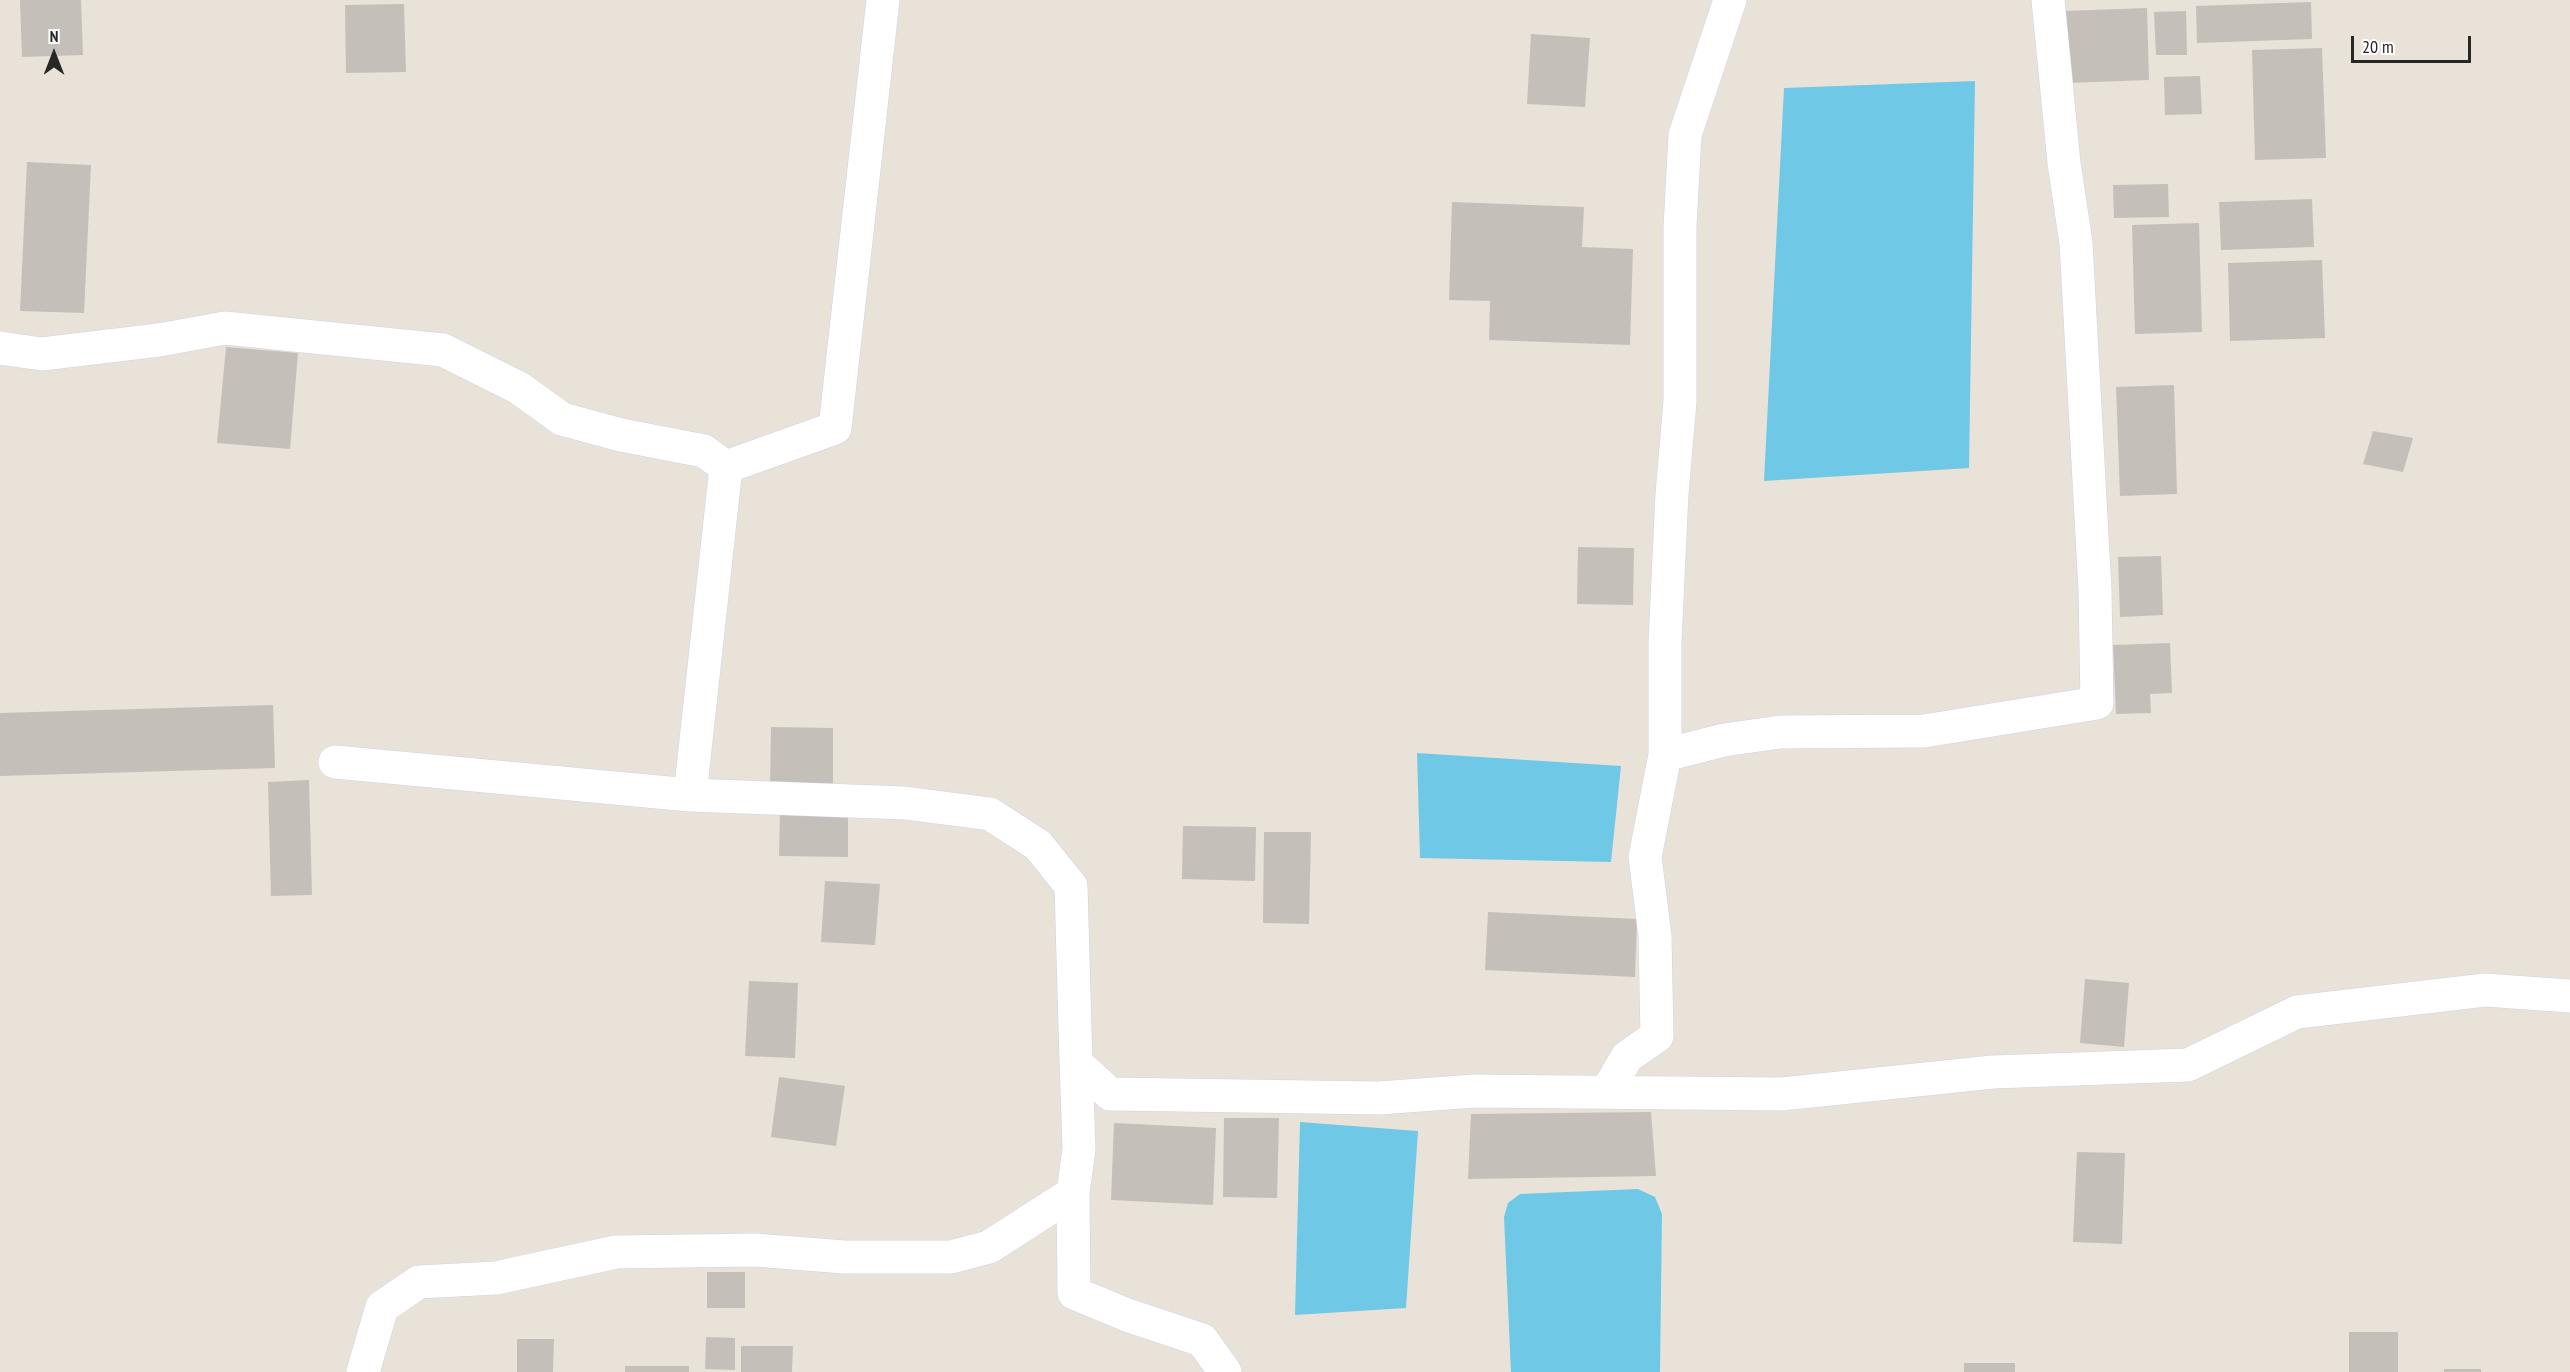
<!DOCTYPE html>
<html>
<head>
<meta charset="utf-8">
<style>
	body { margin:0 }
	#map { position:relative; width:2570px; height:1372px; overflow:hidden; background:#e9e2d9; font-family:"PT Sans Narrow",sans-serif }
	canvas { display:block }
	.north { position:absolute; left:24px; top:24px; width:60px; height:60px; -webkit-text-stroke:4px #fff; paint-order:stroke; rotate:0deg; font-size:16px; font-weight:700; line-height:24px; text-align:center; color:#272727 }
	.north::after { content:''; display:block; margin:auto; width:21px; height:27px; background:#272727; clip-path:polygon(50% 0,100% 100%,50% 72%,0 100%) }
	.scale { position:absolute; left:2351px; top:36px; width:120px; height:27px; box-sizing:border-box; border:3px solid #272727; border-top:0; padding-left:8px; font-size:18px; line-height:21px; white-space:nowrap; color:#272727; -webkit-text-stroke:4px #fff; paint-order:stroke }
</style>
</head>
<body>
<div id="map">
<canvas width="2570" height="1372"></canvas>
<div class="north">N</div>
<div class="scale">20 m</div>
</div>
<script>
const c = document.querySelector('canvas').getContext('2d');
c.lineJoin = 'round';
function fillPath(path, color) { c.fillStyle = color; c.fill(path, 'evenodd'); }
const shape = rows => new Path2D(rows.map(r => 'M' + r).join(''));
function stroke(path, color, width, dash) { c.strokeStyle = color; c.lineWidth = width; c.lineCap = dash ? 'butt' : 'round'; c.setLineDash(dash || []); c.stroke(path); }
fillPath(shape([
	[1975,81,1969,468,1764,481,1784,88],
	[1417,753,1621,766,1611,862,1420,858],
	[1300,1122,1418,1131,1406,1308,1295,1315],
	[1638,1189,1655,1197,1662,1214,1660,1372,1511,1372,1504,1217,1508,1203,1520,1194]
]), '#70c8e7');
fillPath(shape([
	[20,0,81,0,83,55,22,57],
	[2311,2,2312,39,2197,43,2196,6],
	[404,4,406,72,346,73,345,5],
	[2147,8,2149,80,2066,83,2063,11],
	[2186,11,2187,55,2156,55,2154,12],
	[1531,34,1590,38,1585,107,1527,104],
	[2322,48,2326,158,2255,160,2252,50],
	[2200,76,2202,114,2165,115,2164,77],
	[27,162,91,165,84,313,20,311],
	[2168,184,2169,217,2114,218,2113,185],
	[2312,199,2314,247,2221,250,2219,202],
	[1452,202,1584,207,1582,247,1633,249,1630,345,1489,340,1490,301,1449,300],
	[2199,223,2202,332,2135,334,2132,225],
	[2322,260,2325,338,2230,341,2228,263],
	[226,347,298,353,290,449,217,443],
	[2174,385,2177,494,2120,496,2116,387],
	[2373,431,2413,438,2403,472,2363,464],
	[1578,547,1634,548,1633,605,1577,604],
	[2161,556,2163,615,2120,617,2118,557],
	[2170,643,2172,693,2150,694,2151,713,2116,714,2113,645],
	[273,705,275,768,0,776,0,713],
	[771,727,833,728,833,789,770,789],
	[309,780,312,895,271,896,268,782],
	[780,807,848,808,848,857,779,856],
	[1183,826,1256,827,1255,881,1182,879],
	[1264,832,1311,832,1309,924,1263,923],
	[825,881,880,884,875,945,821,942],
	[1488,912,1637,919,1635,977,1485,970],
	[2085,979,2129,983,2124,1047,2080,1043],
	[749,981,798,983,795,1058,745,1056],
	[779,1077,845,1086,836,1146,771,1137],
	[1651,1112,1656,1176,1468,1179,1471,1114],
	[1224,1118,1279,1118,1277,1198,1223,1197],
	[1114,1123,1216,1128,1213,1205,1111,1200],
	[2077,1152,2125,1153,2122,1244,2073,1242],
	[707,1272,745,1272,745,1308,707,1308],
	[2349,1332,2398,1332,2398,1372,2349,1372],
	[706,1337,735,1338,735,1370,705,1369],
	[517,1339,554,1339,553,1372,517,1372],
	[741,1346,793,1346,792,1372,741,1372],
	[1964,1363,2015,1363,2015,1372,1964,1372],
	[625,1366,689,1366,689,1372,625,1372],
	[2444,1369,2481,1369,2481,1372,2444,1372]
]), '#c4bfb9');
const street = shape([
	[0,348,42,354,159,340,225,328,443,350,519,388,562,419,621,435,704,451,726,467],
	[1665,755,1665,642,1672,494,1680,401,1680,227,1685,135,1730,0],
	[335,762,690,795,726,467,835,428,883,0],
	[690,795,905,803,990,814,1038,845,1071,886,1076,1063,1110,1094,1379,1098,1475,1091,1782,1094,1993,1072,2188,1065,2297,1012,2485,990,2570,996],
	[1076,1063,1079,1149,1073,1193,1074,1293,1127,1315,1202,1340,1225,1372],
	[1607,1091,1627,1057,1657,1036,1655,936,1645,857,1665,755,1724,740,1780,732,1924,731,2097,703,2095,590,2076,243,2064,163,2048,0],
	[363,1372,382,1307,419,1282,496,1278,616,1252,755,1250,844,1257,951,1257,989,1247,1073,1193]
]);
stroke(street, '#cfd2e0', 34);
stroke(street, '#fff', 33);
</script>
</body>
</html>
